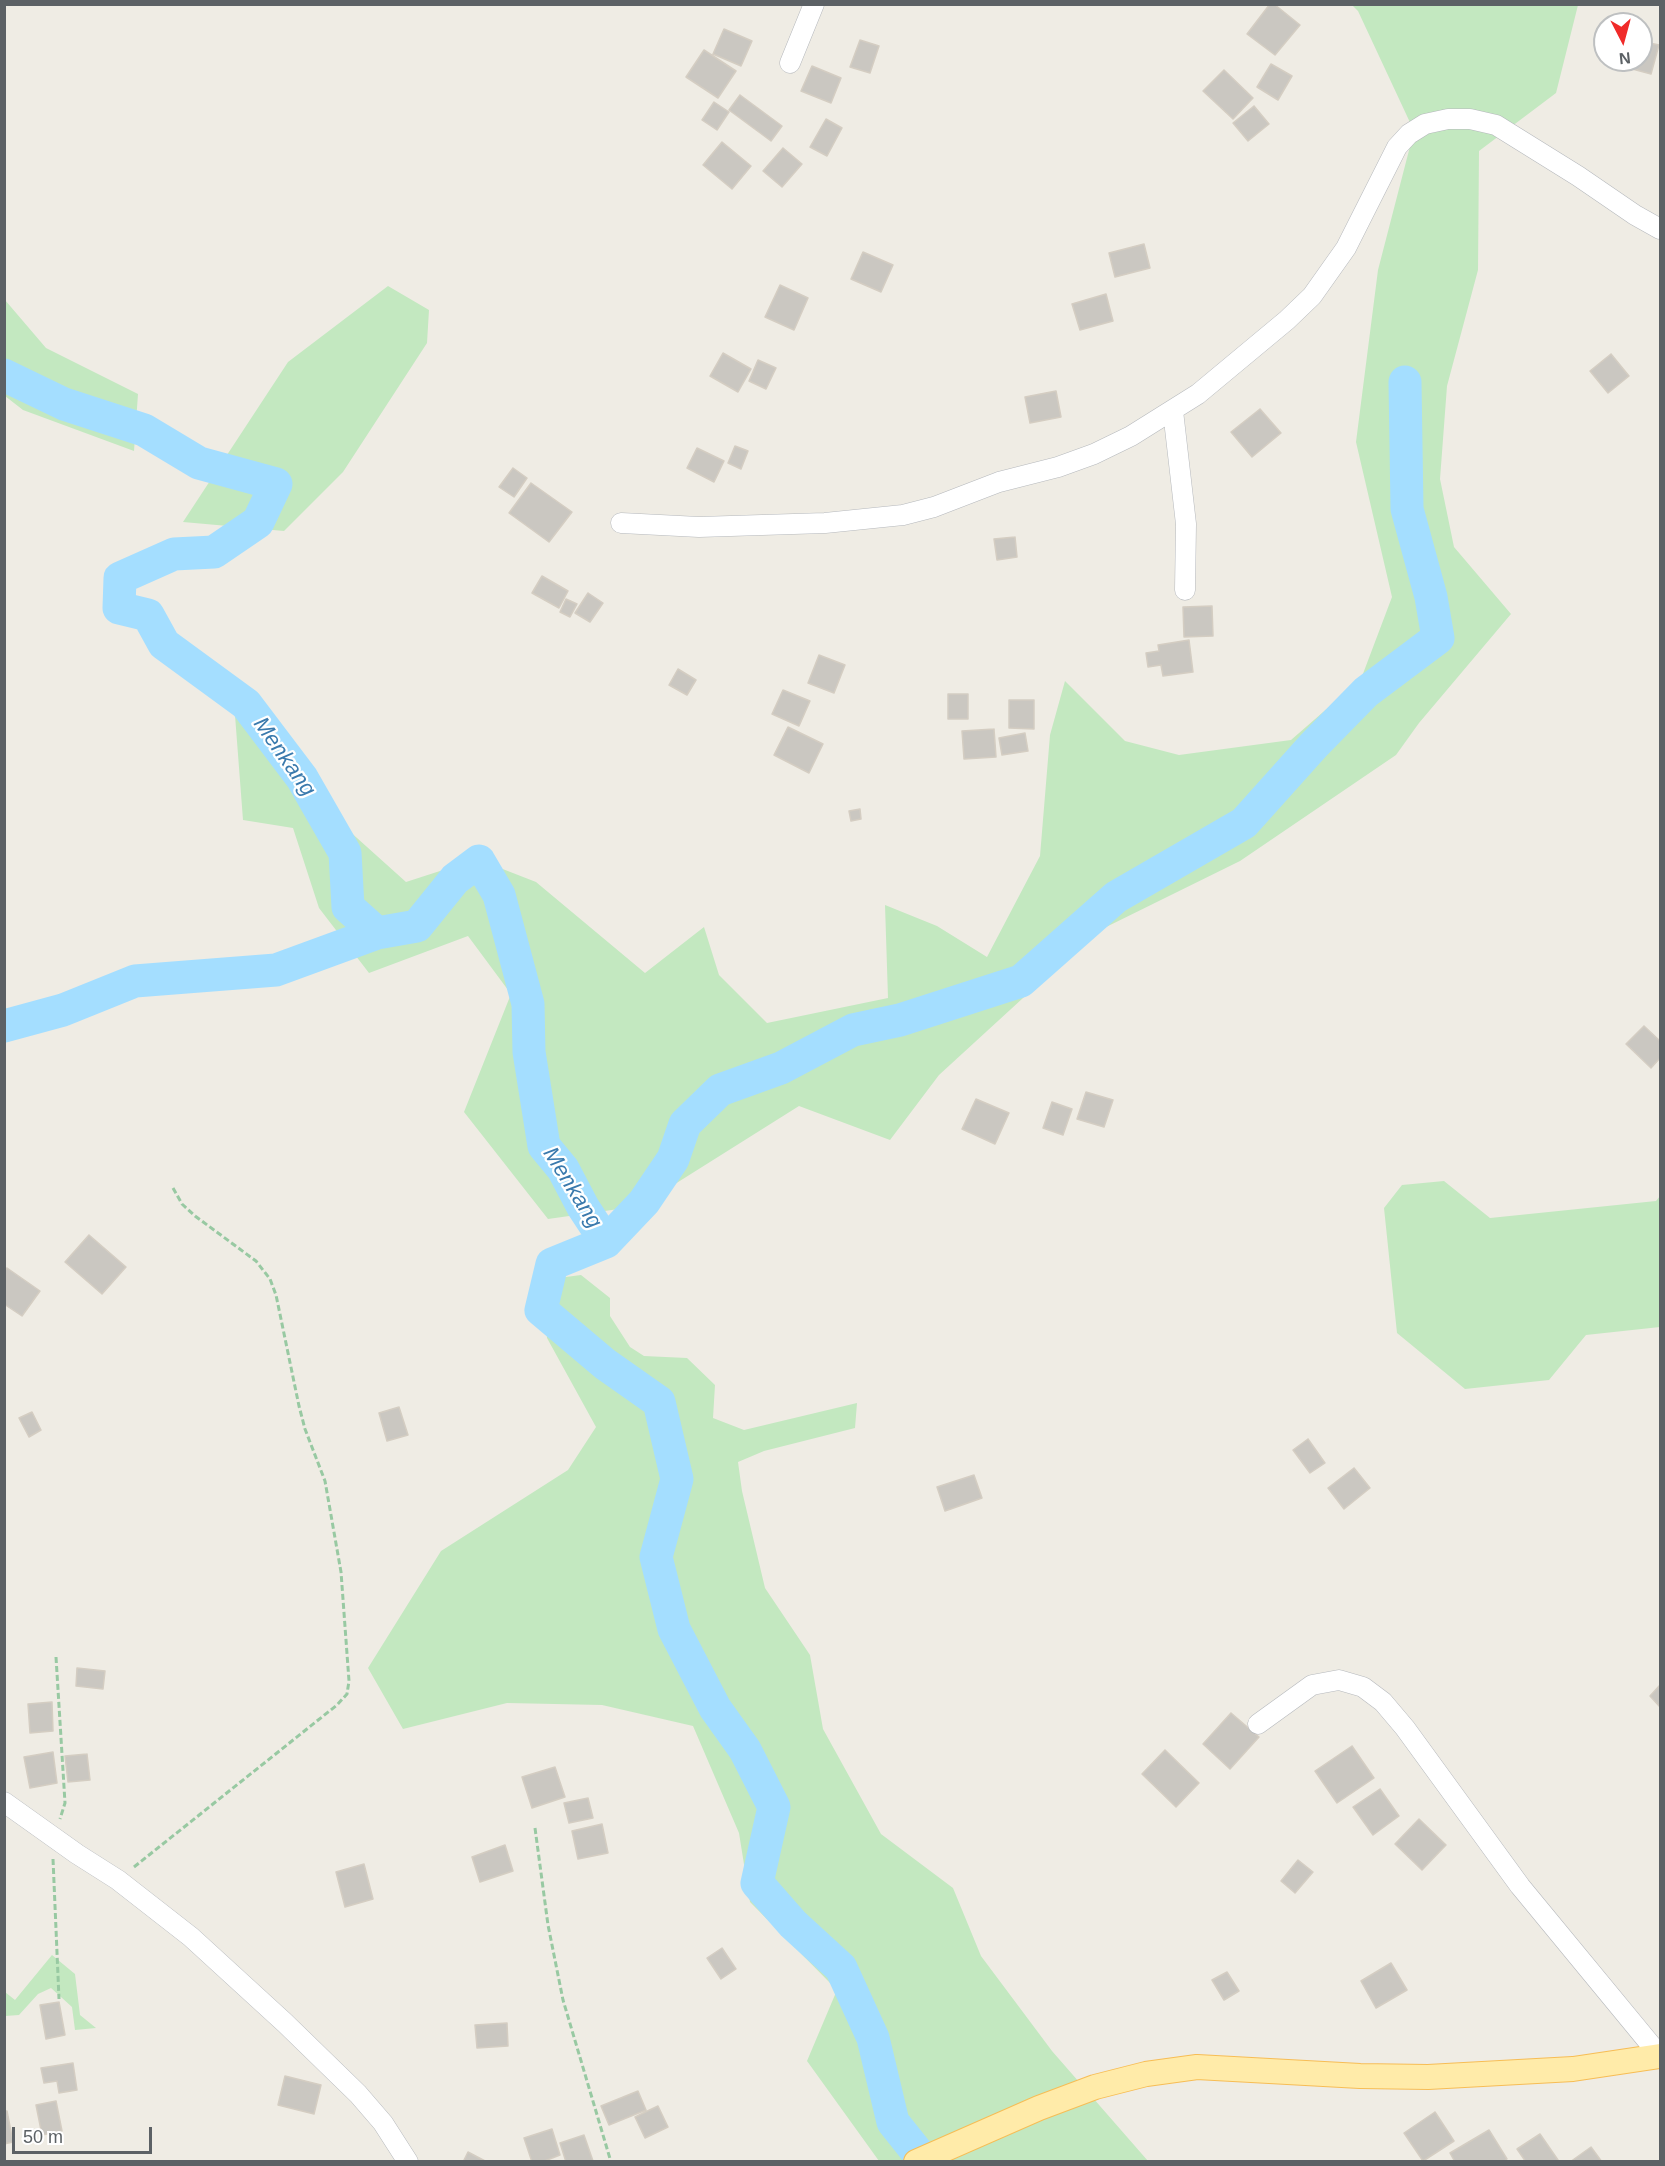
<!DOCTYPE html>
<html>
<head>
<meta charset="utf-8">
<style>
	body { margin:0 }
	#map { position:relative; width:1665px; height:2166px; overflow:hidden; background:#efece4; font-family:Arial,sans-serif }
	canvas { display:block }
	.frame { position:absolute; inset:0; border:6px solid #5c6165; pointer-events:none }
	.north { position:absolute; left:1593px; top:12px; width:60px; height:60px; box-sizing:border-box; background:#fff; border:2px solid #bec0c1; border-radius:50%; rotate:174deg; font-size:16px; font-weight:700; line-height:24px; text-align:center; color:#5c6165 }
	.north::after { content:''; display:block; margin:auto; width:21px; height:27px; background:#f02a29; clip-path:polygon(50% 0,100% 100%,50% 72%,0 100%) }
	.scale { position:absolute; left:12px; top:2127px; width:140px; height:27px; box-sizing:border-box; border:3px solid #5c6165; border-top:0; padding-left:8px; font-size:18px; line-height:21px; white-space:nowrap; color:#5c6165; -webkit-text-stroke:4px #fff; paint-order:stroke }
</style>
</head>
<body>
<div id="map">
<canvas width="1665" height="2166"></canvas>
<div class="frame"></div>
<div class="north">N</div>
<div class="scale">50 m</div>
</div>
<script>
const c = document.querySelector('canvas').getContext('2d');
c.lineJoin = 'round';
function fillPath(path, color) { c.fillStyle = color; c.fill(path, 'evenodd'); }
const shape = rows => new Path2D(rows.map(r => 'M' + r).join(''));
function stroke(path, color, width, dash) { c.strokeStyle = color; c.lineWidth = width; c.lineCap = dash ? 'butt' : 'round'; c.setLineDash(dash || []); c.stroke(path); }
function drawText(font, color, halo, rows, align = 'center') {
  c.font = font + ' Arial,sans-serif'; c.lineWidth = 4.5; c.setLineDash([]); c.textBaseline = 'middle'; c.strokeStyle = halo; c.fillStyle = color; for (const [text, x, y, turn = 0] of rows) {
    c.save(); c.translate(x, y); c.rotate((+turn || 0) * Math.PI / 180); c.textAlign = isNaN(turn) ? turn : align; if (halo) c.strokeText(text, 0, 0); c.fillText(text, 0, 0); c.restore();
  }
}
fillPath(shape([
	[1352,5,1578,5,1556,93,1479,151,1478,270,1447,386,1440,479,1454,547,1511,614,1419,723,1396,755,1240,861,1094,933,939,1075,890,1140,799,1106,640,1206,548,1219,464,1112,511,994,468,936,369,973,319,908,293,828,243,820,233,689,270,728,347,829,406,882,477,859,536,882,645,973,704,927,719,975,767,1023,888,998,885,905,937,926,987,957,1040,856,1050,735,1065,681,1125,741,1179,755,1291,740,1361,679,1392,597,1356,442,1378,270,1414,131,1358,11],
	[388,286,429,310,427,343,343,472,284,531,183,522,288,362],
	[5,300,46,348,138,394,134,451,23,410,5,396],
	[1444,1181,1490,1218,1656,1201,1660,1196,1660,1327,1586,1335,1549,1380,1465,1389,1397,1333,1384,1208,1402,1185],
	[581,1275,610,1298,610,1316,630,1347,644,1356,687,1358,715,1385,713,1418,744,1430,857,1403,855,1428,764,1451,738,1462,742,1491,765,1588,810,1655,823,1729,881,1834,953,1888,981,1956,1052,2051,1148,2161,879,2161,807,2061,837,1990,750,1902,739,1833,693,1726,602,1705,507,1703,403,1729,368,1668,441,1551,568,1470,596,1427,547,1338,543,1280],
	[52,1955,75,1974,80,2015,96,2028,75,2030,72,2007,51,1988,38,1994,19,2015,5,2016,5,1992,15,2000]
]), '#c3e8c0');
stroke(shape([
	[4,375,64,404,144,430,199,463,276,484,258,522,214,552,174,554,120,578,119,608,148,615,164,644,246,704,302,778,345,853,348,907,377,933,417,926,455,879,479,861,499,895,528,1004,529,1052,544,1146,563,1169,583,1207,606,1242],
	[4,1026,63,1010,135,981,276,970,377,933],
	[925,2162,893,2122,873,2038,841,1968,793,1924,757,1883,774,1807,745,1750,715,1708,674,1629,656,1557,677,1479,659,1402,605,1364,541,1310,552,1264,606,1242,644,1202,673,1159,685,1124,720,1090,781,1068,853,1030,900,1020,1021,981,1116,897,1244,823,1314,745,1366,692,1438,638,1431,597,1407,509,1405,382]
]), '#a4deff', 33);
const building = shape([
	[1270,4,1274,4,1300,25,1275,55,1247,34,1270,4],
	[724,29,752,41,741,66,713,54,724,29],
	[860,40,879,46,870,73,850,67,860,40],
	[1641,41,1659,45,1651,74,1625,67,1627,60,1641,60,1641,41],
	[704,50,736,71,718,98,686,77,704,50],
	[1271,64,1292,76,1278,100,1257,87,1271,64],
	[812,66,841,78,831,103,801,91,812,66],
	[1224,70,1253,98,1233,119,1203,91,1224,70],
	[740,95,782,126,771,141,729,110,740,95],
	[714,102,729,112,717,130,702,120,714,102],
	[1254,106,1269,124,1248,141,1233,123,1254,106],
	[826,119,842,128,827,156,810,147,826,119],
	[722,142,751,166,732,189,703,165,722,142],
	[783,148,802,164,782,187,763,171,783,148],
	[1144,244,1150,268,1115,277,1109,253,1144,244],
	[863,252,893,265,881,292,851,279,863,252],
	[780,285,808,298,794,330,765,317,780,285],
	[1106,294,1113,321,1080,330,1072,304,1106,294],
	[723,353,751,369,738,392,710,376,723,353],
	[1611,354,1629,376,1608,393,1590,371,1611,354],
	[758,360,776,368,766,389,749,381,758,360],
	[1056,391,1061,417,1030,423,1025,397,1056,391],
	[1260,409,1281,433,1252,457,1231,432,1260,409],
	[735,446,748,451,741,469,728,463,735,446],
	[697,448,724,461,714,482,687,468,697,448],
	[513,468,527,478,514,497,499,487,513,468],
	[531,483,572,512,549,542,509,513,531,483],
	[1015,537,1017,557,997,560,994,539,1015,537],
	[542,576,568,591,559,608,532,593,542,576],
	[588,593,603,603,590,622,575,613,588,593],
	[566,599,577,604,570,617,560,612,566,599],
	[1212,606,1213,636,1184,637,1183,607,1212,606],
	[1189,640,1193,672,1163,676,1161,665,1148,667,1146,653,1159,651,1158,645,1189,640],
	[819,655,845,665,834,693,808,683,819,655],
	[678,669,696,680,687,695,669,685,678,669],
	[783,690,810,701,799,726,772,714,783,690],
	[948,694,968,694,968,719,948,719,948,694],
	[1009,700,1034,700,1034,729,1009,728,1009,700],
	[788,727,823,744,809,773,774,755,788,727],
	[994,729,996,757,964,759,962,731,994,729],
	[1025,733,1028,751,1002,755,999,738,1025,733],
	[860,809,861,819,851,821,849,811,860,809],
	[1644,1026,1660,1041,1660,1058,1651,1068,1626,1044,1644,1026],
	[1086,1092,1113,1100,1104,1127,1077,1119,1086,1092],
	[976,1099,1009,1113,995,1144,962,1129,976,1099],
	[1052,1102,1072,1109,1063,1135,1043,1128,1052,1102],
	[89,1235,126,1267,102,1294,65,1262,89,1235],
	[7,1268,40,1291,22,1316,4,1304,4,1272,7,1268],
	[399,1407,408,1435,387,1441,379,1413,399,1407],
	[32,1412,41,1430,29,1437,19,1418,32,1412],
	[1308,1439,1325,1463,1310,1473,1293,1450,1308,1439],
	[1354,1468,1370,1488,1344,1509,1328,1488,1354,1468],
	[974,1475,982,1498,945,1511,937,1487,974,1475],
	[77,1668,105,1671,103,1689,76,1686,77,1668],
	[1660,1685,1660,1707,1650,1696,1660,1685],
	[52,1702,53,1731,30,1733,28,1704,52,1702],
	[1231,1713,1259,1737,1230,1769,1203,1744,1231,1713],
	[1352,1746,1374,1778,1337,1803,1315,1771,1352,1746],
	[1165,1750,1199,1783,1176,1807,1142,1774,1165,1750],
	[53,1752,57,1783,30,1788,24,1757,53,1752],
	[87,1754,90,1780,68,1782,65,1756,87,1754],
	[555,1767,565,1797,532,1808,522,1777,555,1767],
	[1380,1789,1399,1816,1373,1835,1353,1807,1380,1789],
	[588,1798,593,1818,569,1823,564,1803,588,1798],
	[1419,1819,1446,1845,1422,1870,1395,1844,1419,1819],
	[602,1824,608,1853,578,1859,572,1831,602,1824],
	[505,1845,513,1871,480,1882,472,1857,505,1845],
	[1298,1860,1313,1872,1295,1893,1281,1881,1298,1860],
	[364,1864,373,1899,345,1907,336,1872,364,1864],
	[722,1948,736,1969,721,1979,707,1958,722,1948],
	[1391,1963,1407,1990,1376,2008,1361,1981,1391,1963],
	[1227,1972,1239,1991,1224,2000,1212,1980,1227,1972],
	[59,2002,65,2035,46,2039,40,2005,59,2002],
	[507,2023,508,2046,477,2048,475,2025,507,2023],
	[73,2063,77,2090,59,2093,57,2081,44,2083,41,2068,73,2063],
	[285,2076,321,2085,314,2114,278,2105,285,2076],
	[638,2091,646,2110,609,2125,601,2106,638,2091],
	[56,2101,62,2131,42,2135,36,2105,56,2101],
	[658,2106,668,2127,645,2138,635,2117,658,2106],
	[4,2111,7,2111,13,2142,4,2144,4,2111],
	[1435,2112,1454,2141,1423,2161,1404,2133,1435,2112],
	[552,2129,560,2155,542,2162,532,2162,524,2138,552,2129],
	[1489,2130,1507,2159,1503,2162,1455,2162,1450,2153,1489,2130],
	[1540,2134,1558,2160,1556,2162,1526,2162,1517,2149,1540,2134],
	[584,2135,593,2161,566,2162,560,2143,584,2135],
	[1591,2147,1602,2162,1570,2162,1591,2147],
	[468,2152,487,2162,463,2162,468,2152]
]);
fillPath(building, '#cac7c1');
stroke(building, '#d4cdc2', 1.5);
const minor = shape([
	[790,63,814,4],
	[1173,411,1186,524,1185,590],
	[621,523,699,527,825,523,903,515,934,507,999,482,1058,467,1094,454,1131,436,1198,394,1287,320,1312,296,1346,248,1397,147,1409,134,1425,124,1448,119,1470,119,1496,125,1578,176,1635,215,1660,229],
	[1258,1724,1312,1685,1339,1680,1363,1687,1383,1702,1405,1728,1520,1886,1660,2056],
	[4,1802,77,1854,118,1880,191,1937,285,2023,358,2094,383,2123,408,2162]
]);
const major = shape([
	[916,2162,1039,2108,1095,2087,1146,2074,1197,2067,1360,2076,1428,2077,1573,2069,1660,2056]
]);
stroke(minor, '#b5b8bc', 21);
stroke(major, '#f7bd55', 26);
stroke(shape([
	[56,1657,65,1803,60,1819],
	[535,1828,548,1925,563,2000,611,2162],
	[53,1859,59,1999],
	[134,1867,337,1705,347,1694,349,1681,341,1572,325,1481,305,1429,299,1406,276,1295,270,1279,256,1261,195,1216,182,1204,173,1188]
]), '#98c9a2', 3, [6, 3]);
stroke(minor, '#fff', 20);
stroke(major, '#ffeba9', 24);
drawText('italic 22px', '#3a7aad', '#fff', [
	["Menkang",284,757,55],
	["Menkang",572,1188,58]
]);
</script>
</body>
</html>
